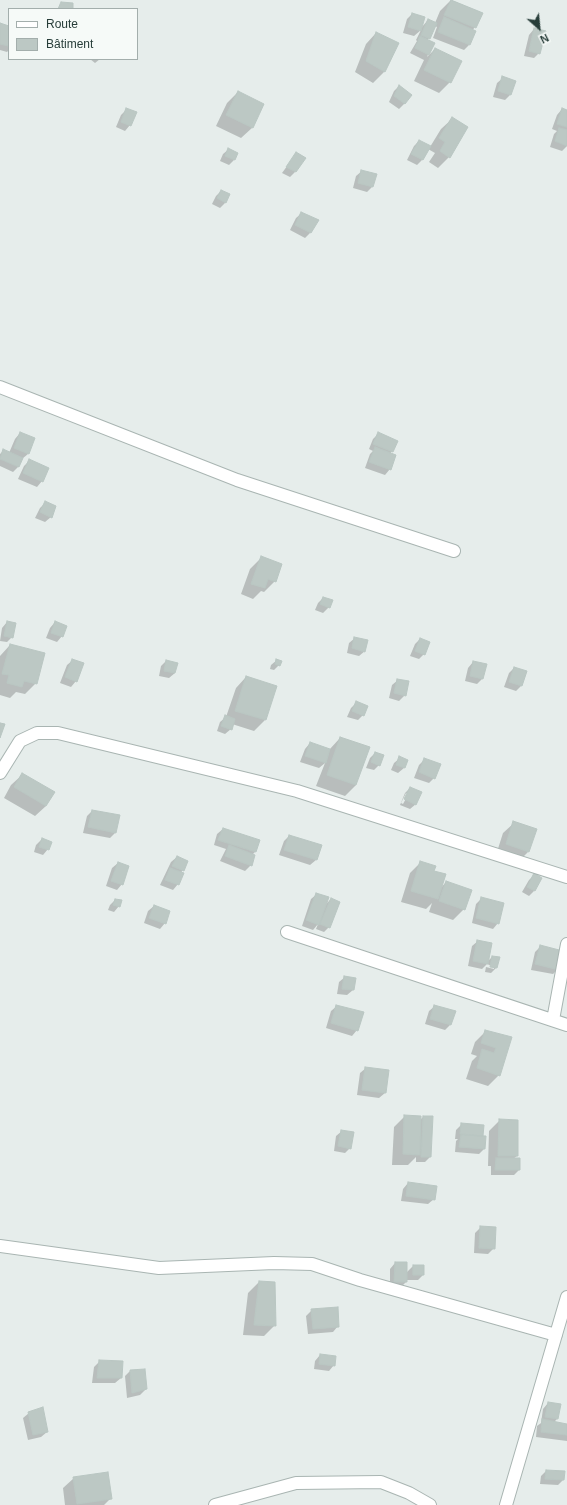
<!DOCTYPE html>
<html>
<head>
<meta charset="utf-8">
<style>
	body { margin:0 }
	#map { position:relative; width:567px; height:1505px; overflow:hidden; background:#e6edeb; font-family:Arial,sans-serif }
	canvas { display:block }
	.legend { position:absolute; left:8px; top:8px; width:130px; height:52px; box-sizing:border-box; background:#f6faf8; border:1px solid #a3aeac; margin:0; padding:5px 7px; list-style:none; font-size:12px; color:#273d39 }
	.legend li { display:flex; align-items:center; gap:8px; height:20px }
	.legend b { width:20px; border:1px solid #a3aeac }
	.north { position:absolute; left:519px; top:8px; width:40px; height:40px; -webkit-text-stroke:3px #f6faf8; paint-order:stroke; rotate:153deg; font-size:11px; font-weight:700; line-height:16px; text-align:center; color:#273d39 }
	.north::after { content:''; display:block; margin:auto; width:14px; height:18px; background:#273d39; clip-path:polygon(50% 0,100% 100%,50% 72%,0 100%) }
</style>
</head>
<body>
<div id="map">
<canvas width="567" height="1505"></canvas>
<ul class="legend">
<li><b style="height:5px;background:#fff"></b>Route</li>
<li><b style="height:11px;background:#bcc8c4"></b>Bâtiment</li>
</ul>
<div class="north">N</div>
</div>
<script>
const c = document.querySelector('canvas').getContext('2d');
c.lineJoin = 'round';
function fillPath(path, color) { c.fillStyle = color; c.fill(path, 'evenodd'); }
const shape = rows => new Path2D(rows.map(r => 'M' + r).join(''));
function stroke(path, color, width, dash) { c.strokeStyle = color; c.lineWidth = width; c.lineCap = dash ? 'butt' : 'round'; c.setLineDash(dash || []); c.stroke(path); }
fillPath(shape([
	[451,0,482,13,473,30,469,45,464,50,433,38,437,27,435,26,427,41,433,43,427,57,435,49,450,82,439,93,414,81,424,60,410,53,417,41,416,40,421,30,414,36,403,33,407,19,412,14,421,28,428,20,435,23,440,11],
	[0,24,9,27,9,50,7,52,0,50],
	[534,29,539,53,534,58,524,56,529,35],
	[376,33,397,43,384,72,373,83,355,72,366,44],
	[90,59,100,59,95,63],
	[503,78,514,81,510,95,505,100,493,97,497,83],
	[399,86,405,103,399,109,389,102,394,91],
	[238,92,263,105,252,128,241,138,216,126,227,103],
	[562,109,567,111,567,146,562,151,550,147,554,134,557,131,552,129,557,115],
	[126,110,130,125,125,131,116,127,121,115],
	[452,119,449,157,438,168,429,162,435,153,428,149,422,160,417,165,407,160,414,146,419,141,430,147,441,129],
	[229,149,237,153,234,160,229,165,220,161,223,154],
	[296,154,295,172,290,177,282,173],
	[362,171,372,187,367,192,353,188,356,176],
	[221,191,229,195,225,203,220,208,212,204,216,196],
	[302,213,317,221,310,233,305,238,290,230,296,218],
	[20,433,28,454,22,459,19,466,13,472,0,466,0,454,3,451,9,453,15,439],
	[378,434,392,451,390,454,390,469,385,475,365,468,370,454,373,451,369,449,373,439],
	[29,461,42,481,37,487,18,479,24,466],
	[45,503,51,517,45,522,35,518,40,508],
	[261,558,275,581,264,592,261,591,253,599,241,594,250,569],
	[323,598,329,607,323,613,315,610,318,603],
	[7,622,12,637,7,642,0,641,2,628],
	[55,622,62,636,57,642,46,638,50,628],
	[355,638,365,651,359,656,347,653,349,643],
	[420,639,424,654,419,659,410,656,415,644],
	[10,645,36,683,25,694,16,692,10,698,0,695,0,656],
	[73,660,76,681,71,687,60,683,67,665],
	[277,660,279,665,274,670,270,669,271,665],
	[166,661,175,673,169,678,159,676,161,666],
	[473,662,483,678,477,684,465,681,468,668],
	[514,668,521,686,516,691,504,687,509,673],
	[246,677,276,687,265,720,254,731,232,724,231,729,225,734,217,731,220,722,226,717,236,688],
	[398,680,405,695,399,701,389,698,392,685],
	[356,703,363,715,358,720,347,717,351,708],
	[340,738,356,785,345,796,316,786,325,763,319,768,300,762,305,749,310,743,329,750],
	[375,753,379,765,374,770,366,768,370,758],
	[400,758,407,761,404,768,398,773,391,770,394,763],
	[425,759,434,778,429,783,414,778,419,765],
	[22,775,46,806,35,816,4,798,11,785],
	[410,788,416,804,410,809,400,805,405,793],
	[406,793,409,793,403,804,401,803],
	[92,811,119,816,115,833,110,838,83,833,87,816],
	[514,823,536,830,528,852,517,863,496,855,503,833],
	[223,829,258,841,255,852,252,855,251,865,245,871,220,861,226,849,214,845,217,834],
	[289,836,321,846,316,860,310,865,279,855,284,841],
	[42,839,48,849,43,855,34,852,36,845],
	[177,857,187,862,181,873,178,884,173,890,160,885,171,862],
	[421,862,433,871,440,889,446,882,464,909,453,920,429,912,432,903,426,909,401,902,410,873],
	[118,863,122,884,117,890,106,886,112,868],
	[534,875,541,878,534,891,529,896,522,892,529,880],
	[317,894,325,905,331,899,329,927,324,932,316,929,318,924,313,930,302,926,311,899],
	[482,898,498,923,493,929,472,923,476,904],
	[115,900,119,906,114,912,108,910,110,905],
	[154,906,165,923,160,929,144,923,148,911],
	[478,941,487,962,492,957,498,958,496,968,491,973,485,972,486,967,494,969,494,967,487,964,482,969,468,966,472,946],
	[540,947,558,969,553,974,531,970,535,952],
	[345,977,353,990,347,995,337,994,339,982],
	[337,1006,357,1030,352,1036,326,1028,331,1011],
	[435,1006,454,1012,450,1025,445,1030,425,1024,429,1011],
	[486,1031,511,1038,499,1075,488,1086,466,1079,472,1061,477,1056,471,1054,475,1042],
	[366,1068,388,1071,385,1093,379,1098,357,1095,360,1073],
	[405,1116,420,1120,423,1117,430,1157,425,1162,416,1162,416,1157,408,1165,392,1165,394,1127],
	[500,1120,517,1156,513,1159,519,1170,514,1175,491,1175,491,1166,488,1166,489,1131],
	[462,1124,483,1126,482,1137,484,1149,479,1154,455,1152,456,1141,458,1139,455,1139,456,1130],
	[342,1131,350,1148,345,1153,334,1151,336,1136],
	[408,1183,434,1199,428,1204,401,1201,403,1189],
	[481,1227,494,1248,488,1254,474,1253,475,1233],
	[395,1263,406,1273,413,1266,423,1275,418,1280,406,1280,406,1282,401,1287,390,1287,390,1269],
	[259,1282,275,1325,264,1336,243,1335,248,1293],
	[312,1310,338,1326,333,1332,308,1334,306,1316],
	[320,1355,334,1365,329,1371,314,1369,315,1361],
	[100,1361,121,1378,115,1383,92,1383,94,1367],
	[130,1371,146,1389,140,1395,127,1398,125,1376],
	[548,1403,557,1419,554,1422,567,1425,567,1441,536,1437,537,1426,541,1423,543,1409],
	[29,1413,47,1432,41,1437,28,1440,23,1418],
	[546,1471,563,1480,558,1485,540,1484,541,1476],
	[74,1478,110,1499,104,1505,65,1505,63,1488]
]), '#0003');
const building = shape([
	[451,0,483,13,476,28,444,15,451,0],
	[61,2,73,3,73,9,58,9,61,2],
	[412,13,425,17,421,31,408,27,412,13],
	[444,17,476,31,470,45,438,32,444,17],
	[428,19,437,23,430,39,421,35,428,19],
	[0,23,9,26,9,46,0,44,0,23],
	[534,28,546,31,540,54,529,51,534,28],
	[376,32,399,43,385,72,366,61,376,32],
	[420,36,435,43,429,55,415,48,420,36],
	[435,48,462,61,451,83,424,70,435,48],
	[502,76,516,81,511,95,498,91,502,76],
	[399,85,412,95,405,104,394,96,399,85],
	[238,91,264,104,253,128,226,115,238,91],
	[126,108,137,112,131,126,121,122,126,108],
	[562,108,567,110,567,127,557,124,562,108],
	[452,117,468,127,450,158,440,151,445,142,439,138,452,117],
	[559,128,567,130,567,146,555,141,559,128],
	[419,140,431,146,423,160,411,154,419,140],
	[228,148,238,153,235,160,225,156,228,148],
	[296,152,306,158,296,172,286,167,296,152],
	[361,170,377,174,373,187,358,183,361,170],
	[221,190,230,194,226,203,217,198,221,190],
	[301,212,319,220,311,233,295,225,301,212],
	[20,432,35,438,29,454,14,448,20,432],
	[378,432,398,441,393,452,373,444,378,432],
	[375,447,396,455,391,470,369,462,375,447],
	[3,449,23,458,19,467,0,459,3,449],
	[29,459,49,468,43,482,23,473,29,459],
	[45,501,56,506,52,518,40,512,45,501],
	[261,556,282,564,276,582,268,579,265,588,251,584,261,556],
	[323,597,333,600,330,608,320,604,323,597],
	[7,621,16,623,13,638,4,636,7,621],
	[55,621,67,626,63,637,51,633,55,621],
	[354,637,368,640,365,652,352,648,354,637],
	[420,638,430,642,425,655,415,651,420,638],
	[10,644,45,653,37,684,24,681,22,687,7,683,9,675,2,674,10,644],
	[72,659,84,663,77,682,65,677,72,659],
	[276,659,282,661,280,666,275,664,276,659],
	[166,660,178,663,175,673,164,671,166,660],
	[473,661,487,664,483,679,470,676,473,661],
	[514,667,527,671,522,686,509,682,514,667],
	[246,676,277,686,266,720,235,711,246,676],
	[397,679,409,681,406,696,394,693,397,679],
	[356,701,368,706,364,716,352,711,356,701],
	[225,715,235,719,232,730,221,726,225,715],
	[0,723,5,724,0,738,0,723],
	[340,737,370,747,356,785,327,775,340,737],
	[310,742,330,749,326,763,305,756,310,742],
	[375,752,384,755,380,766,371,762,375,752],
	[399,756,408,760,405,768,396,765,399,756],
	[424,758,441,764,435,779,419,772,424,758],
	[22,773,55,792,46,806,14,787,22,773],
	[410,787,422,792,416,805,404,799,410,787],
	[92,810,120,815,116,833,88,827,92,810],
	[513,821,537,829,529,852,506,844,513,821],
	[223,828,260,840,256,852,218,840,223,828],
	[289,835,322,845,317,860,284,850,289,835],
	[42,838,52,842,49,850,39,847,42,838],
	[229,845,255,855,252,866,225,856,229,845],
	[177,856,188,861,184,871,172,866,177,856],
	[420,861,436,866,434,871,446,874,438,899,411,891,420,861],
	[118,862,129,866,123,885,111,881,118,862],
	[170,868,184,873,179,885,165,880,170,868],
	[534,873,542,878,535,891,527,887,534,873],
	[446,881,472,890,465,910,439,901,446,881],
	[316,893,329,897,319,925,306,920,316,893],
	[481,897,504,903,499,924,476,918,481,897],
	[331,898,340,902,330,928,320,924,331,898],
	[115,899,122,900,120,907,113,905,115,899],
	[154,905,170,911,166,924,149,918,154,905],
	[477,940,492,943,488,964,473,961,477,940],
	[540,945,563,951,559,970,535,964,540,945],
	[492,956,500,957,497,968,490,967,492,956],
	[344,976,356,978,354,990,342,989,344,976],
	[336,1005,364,1012,358,1031,331,1023,336,1005],
	[434,1005,456,1011,451,1025,430,1019,434,1005],
	[485,1030,512,1037,500,1076,477,1068,482,1049,494,1053,496,1048,481,1043,485,1030],
	[365,1067,389,1070,386,1093,362,1090,365,1067],
	[404,1115,421,1116,420,1155,403,1154,404,1115],
	[423,1116,433,1116,431,1157,421,1157,423,1116],
	[499,1119,518,1120,518,1156,498,1156,499,1119],
	[461,1123,484,1125,483,1136,460,1134,461,1123],
	[341,1130,354,1132,351,1149,338,1146,341,1130],
	[461,1135,486,1136,485,1149,459,1147,461,1135],
	[496,1158,520,1158,520,1170,495,1170,496,1158],
	[408,1182,437,1186,435,1200,406,1196,408,1182],
	[480,1226,496,1227,495,1249,479,1248,480,1226],
	[395,1262,407,1262,407,1282,394,1282,395,1262],
	[413,1265,424,1265,424,1275,413,1275,413,1265],
	[259,1281,275,1282,276,1326,254,1325,259,1281],
	[338,1307,339,1327,313,1329,311,1309,338,1307],
	[320,1354,336,1356,335,1366,319,1364,320,1354],
	[99,1360,123,1361,122,1378,97,1378,99,1360],
	[145,1369,147,1389,132,1393,130,1370,145,1369],
	[548,1402,561,1404,558,1419,545,1417,548,1402],
	[43,1407,48,1432,33,1435,28,1412,43,1407],
	[542,1419,567,1424,567,1435,541,1432,542,1419],
	[546,1470,565,1471,564,1480,545,1479,546,1470],
	[108,1472,112,1499,77,1504,73,1477,108,1472]
]);
fillPath(building, '#bcc8c4');
stroke(building, '#b9c6c2', 1);
const minor = shape([
	[0,387,237,480,454,551],
	[0,773,20,741,37,733,58,733,297,791,567,877],
	[287,932,567,1025],
	[553,1020,567,944],
	[0,1246,159,1268,274,1263,312,1264,360,1280,556,1335],
	[215,1505,296,1483,381,1482,409,1493,430,1505],
	[506,1505,567,1297]
]);
stroke(minor, '#a9b5b2', 14);
stroke(minor, '#fff', 12);
</script>
</body>
</html>
